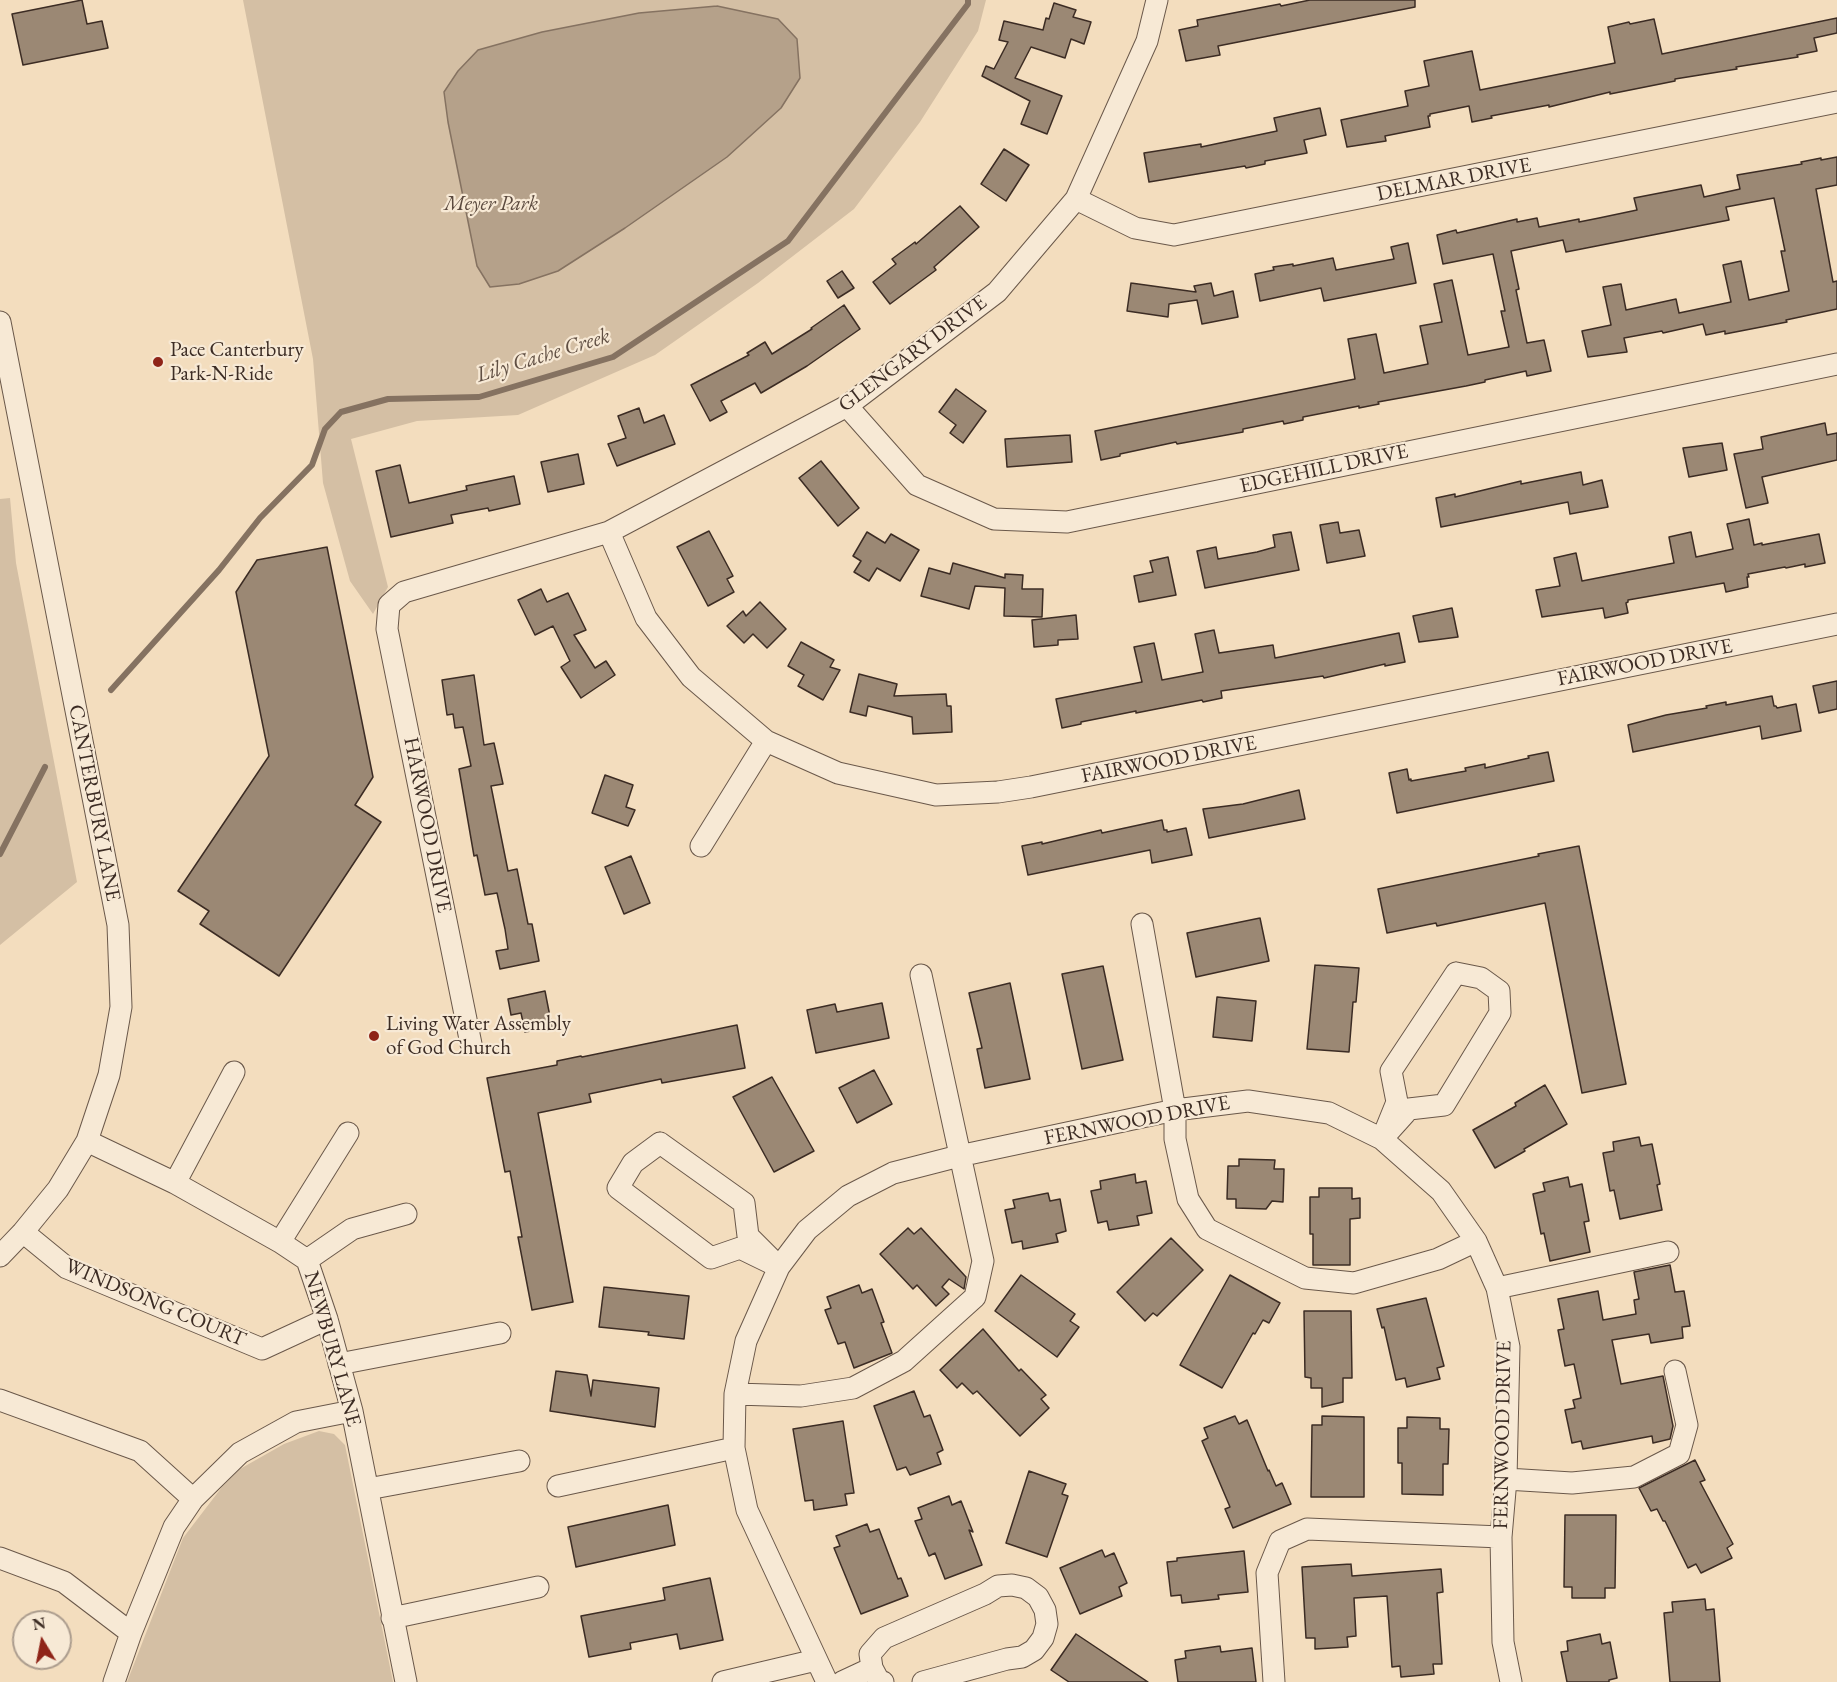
<!DOCTYPE html>
<html>
<head>
<meta charset="utf-8">
<style>
	body { margin:0 }
	#map { position:relative; width:1837px; height:1682px; overflow:hidden; background:#f3ddbe; font-family:"EB Garamond",serif }
	canvas { display:block }
	.north { position:absolute; left:12px; top:1610px; width:60px; height:60px; box-sizing:border-box; background:#f7e9d5; border:2px solid #ac9d8e; border-radius:50%; rotate:350deg; font-size:16px; font-weight:700; line-height:24px; text-align:center; color:#3c2c24 }
	.north::after { content:''; display:block; margin:auto; width:21px; height:27px; background:#8f2418; clip-path:polygon(50% 0,100% 100%,50% 72%,0 100%) }
</style>
</head>
<body>
<div id="map">
<canvas width="1837" height="1682"></canvas>
<div class="north">N</div>
</div>
<script>
const c = document.querySelector('canvas').getContext('2d');
c.lineJoin = 'round';
function fillPath(path, color) { c.fillStyle = color; c.fill(path, 'evenodd'); }
const shape = rows => new Path2D(rows.map(r => 'M' + r).join(''));
function stroke(path, color, width, dash) { c.strokeStyle = color; c.lineWidth = width; c.lineCap = dash ? 'butt' : 'round'; c.setLineDash(dash || []); c.stroke(path); }
function drawText(font, color, halo, rows, align = 'center') {
  c.font = font + ' "EB Garamond",serif'; c.lineWidth = 4.5; c.setLineDash([]); c.textBaseline = 'middle'; c.strokeStyle = halo; c.fillStyle = color; for (const [text, x, y, turn = 0] of rows) {
    c.save(); c.translate(x, y); c.rotate((+turn || 0) * Math.PI / 180); c.textAlign = isNaN(turn) ? turn : align; if (halo) c.strokeText(text, 0, 0); c.fillText(text, 0, 0); c.restore();
  }
}
fillPath(shape([
	[243,0,986,0,978,31,920,122,854,209,758,283,655,355,518,415,417,421,351,439,388,587,373,614,350,581,323,483,313,359],
	[10,498,16,563,77,882,0,945,0,499],
	[319,1431,334,1434,345,1445,393,1682,127,1682,183,1538,222,1487,240,1469,284,1444]
]), '#d4bfa4');
const water = shape([
	[717,6,778,19,797,39,800,78,781,108,727,157,625,228,558,271,519,284,490,287,477,266,448,122,444,92,458,71,478,50,542,32,639,13,717,6]
]);
fillPath(water, '#b5a18a');
stroke(water, '#857261', 1.5);
stroke(shape([
	[111,690,219,570,260,518,312,465,325,429,341,412,388,399,479,397,613,357,788,241,968,4,968,0],
	[0,854,45,767]
]), '#857261', 6);
const building = shape([
	[82,0,87,24,102,21,108,48,23,65,12,14,82,0],
	[1310,0,1415,0,1415,7,1218,46,1220,55,1186,61,1179,30,1198,26,1197,20,1280,4,1281,6,1310,0],
	[1054,3,1076,10,1073,17,1091,22,1084,44,1071,39,1065,58,1031,47,1015,78,1062,96,1047,134,1021,124,1030,101,982,76,986,66,994,69,1008,42,999,40,1004,21,1043,30,1046,18,1049,19,1054,3],
	[1837,18,1837,33,1814,38,1817,51,1797,55,1798,57,1736,67,1737,69,1675,79,1675,81,1610,94,1610,92,1549,107,1549,105,1491,116,1492,118,1472,122,1469,106,1430,114,1430,116,1428,116,1430,127,1385,136,1386,141,1347,147,1341,120,1408,106,1405,91,1429,86,1424,61,1472,51,1480,90,1615,63,1608,27,1629,22,1630,24,1654,19,1662,54,1837,18],
	[1320,108,1326,135,1304,140,1307,153,1265,161,1265,164,1246,168,1245,166,1149,182,1144,153,1201,144,1201,147,1277,131,1274,118,1320,108],
	[1004,149,1029,165,1006,201,981,184,1004,149],
	[1837,157,1837,185,1816,189,1833,282,1837,281,1837,309,1786,320,1787,322,1725,334,1725,331,1706,335,1703,324,1663,333,1662,331,1624,338,1627,352,1588,357,1582,331,1611,325,1603,287,1621,284,1626,310,1676,299,1679,313,1731,302,1723,265,1741,261,1749,300,1789,291,1781,251,1785,251,1774,198,1726,207,1729,220,1566,252,1563,240,1511,251,1519,289,1516,290,1527,343,1544,340,1551,371,1527,376,1526,371,1485,380,1485,382,1466,386,1378,402,1379,404,1359,408,1359,406,1303,417,1303,420,1284,424,1283,421,1243,429,1243,432,1177,444,1176,442,1120,454,1120,456,1101,460,1095,431,1355,379,1348,339,1376,334,1384,373,1428,364,1420,326,1442,322,1434,284,1452,280,1468,355,1509,347,1501,311,1505,311,1493,254,1443,264,1437,235,1456,230,1457,233,1517,219,1517,222,1537,218,1539,227,1579,219,1579,222,1599,218,1637,210,1634,198,1701,185,1704,197,1740,189,1737,175,1802,164,1801,162,1821,158,1821,160,1837,157],
	[960,206,979,227,934,267,936,270,890,304,873,282,896,264,892,259,915,242,916,244,960,206],
	[1408,243,1416,283,1324,301,1321,288,1260,301,1255,274,1274,270,1273,267,1293,264,1293,266,1333,258,1336,270,1394,259,1391,247,1408,243],
	[842,271,854,288,838,298,827,281,842,271],
	[1131,283,1196,292,1194,286,1211,283,1214,296,1233,291,1238,317,1202,324,1197,300,1169,304,1168,317,1127,311,1131,283],
	[844,305,860,329,807,366,761,393,755,383,721,401,727,412,710,421,691,385,749,355,747,353,765,342,772,354,812,329,811,328,844,305],
	[956,389,986,411,963,443,950,433,956,425,939,412,956,389],
	[639,408,644,423,664,415,675,444,617,466,608,444,626,438,618,416,639,408],
	[1825,423,1827,435,1837,433,1837,460,1762,477,1768,503,1746,508,1734,454,1763,449,1761,437,1825,423],
	[1070,435,1072,462,1007,467,1005,439,1070,435],
	[1722,443,1727,470,1689,477,1683,448,1722,443],
	[578,454,584,484,548,492,541,462,578,454],
	[821,461,859,508,838,526,799,478,821,461],
	[400,465,409,503,467,490,466,486,514,476,520,504,489,511,488,508,451,515,453,523,391,537,376,471,400,465],
	[1581,472,1583,485,1602,480,1608,507,1570,514,1568,502,1441,527,1436,498,1455,494,1455,497,1521,481,1521,484,1581,472],
	[1749,519,1754,545,1762,543,1762,545,1819,534,1825,563,1805,567,1805,564,1786,568,1785,567,1748,574,1749,577,1747,577,1748,587,1726,592,1724,583,1628,600,1628,602,1626,603,1628,613,1605,618,1603,608,1542,617,1536,590,1560,586,1554,558,1576,553,1582,581,1674,563,1669,537,1691,532,1696,557,1733,549,1727,524,1749,519],
	[1338,522,1340,533,1359,530,1365,556,1327,563,1320,525,1338,522],
	[709,531,733,576,727,579,734,592,708,606,677,547,709,531],
	[867,532,885,543,891,534,919,550,900,581,877,568,869,581,854,572,861,561,853,556,867,532],
	[1291,532,1299,570,1205,588,1197,551,1216,547,1218,559,1257,552,1275,547,1273,535,1291,532],
	[327,547,373,777,355,805,381,822,279,976,200,924,209,911,178,891,269,756,236,592,257,560,327,547],
	[1168,557,1176,595,1139,602,1134,576,1153,572,1150,561,1168,557],
	[953,563,1005,578,1005,574,1023,575,1022,589,1043,589,1042,617,1004,616,1005,588,975,586,969,609,921,596,929,568,950,574,953,563],
	[541,589,547,602,568,593,586,630,574,635,595,668,606,661,615,675,581,698,561,667,570,661,553,626,535,635,518,600,541,589],
	[760,602,786,629,767,648,753,634,744,643,727,626,743,611,746,616,760,602],
	[1452,608,1458,637,1419,642,1413,616,1452,608],
	[1076,615,1078,639,1058,640,1058,645,1034,647,1032,620,1076,615],
	[1214,630,1219,653,1273,645,1275,658,1399,633,1405,662,1385,666,1385,664,1324,678,1323,676,1221,691,1222,698,1203,702,1202,700,1136,713,1136,711,1081,722,1081,724,1062,728,1056,699,1142,682,1134,647,1154,643,1162,680,1203,672,1195,634,1214,630],
	[801,642,834,660,830,667,840,670,823,700,798,686,804,675,788,666,801,642],
	[859,674,897,684,894,696,946,694,947,706,951,706,952,732,913,734,912,717,868,706,866,716,850,712,859,674],
	[474,675,484,745,494,743,503,784,491,786,508,871,517,869,528,924,532,924,539,961,500,969,496,951,508,949,505,929,497,893,485,895,477,855,474,856,459,769,471,766,463,727,455,728,453,714,447,715,442,680,474,675],
	[1837,681,1837,709,1819,713,1813,686,1837,681],
	[1772,696,1774,706,1776,706,1777,708,1796,704,1801,731,1762,739,1760,726,1633,752,1628,725,1666,715,1707,708,1706,706,1726,702,1726,705,1772,696],
	[1548,752,1554,781,1397,813,1389,773,1407,769,1409,780,1411,779,1411,781,1466,771,1465,768,1485,764,1485,768,1529,758,1528,756,1548,752],
	[605,775,633,785,626,807,635,810,628,826,592,813,605,775],
	[1299,790,1305,819,1209,838,1203,809,1243,804,1299,790],
	[1162,820,1164,830,1167,830,1167,832,1186,828,1192,855,1152,863,1150,850,1028,875,1022,846,1042,842,1042,844,1101,830,1102,833,1162,820],
	[1579,846,1626,1084,1582,1093,1545,903,1437,926,1436,923,1387,933,1378,889,1539,856,1538,854,1579,846],
	[631,856,650,903,624,914,605,867,631,856],
	[1260,918,1269,961,1196,977,1187,933,1260,918],
	[1315,965,1359,968,1356,1002,1353,1002,1349,1052,1307,1049,1315,965],
	[1103,966,1123,1060,1082,1069,1062,974,1103,966],
	[1010,983,1030,1079,985,1088,977,1049,982,1048,969,993,1010,983],
	[545,991,552,1027,525,1032,521,1013,511,1015,508,999,545,991],
	[1217,997,1256,1001,1252,1041,1213,1037,1217,997],
	[882,1003,889,1038,816,1053,807,1010,835,1004,837,1012,882,1003],
	[737,1025,745,1068,662,1083,661,1079,589,1094,591,1102,538,1113,573,1302,532,1310,518,1237,522,1237,510,1171,505,1172,487,1078,557,1065,557,1061,581,1056,582,1057,737,1025],
	[874,1070,892,1104,857,1123,839,1088,874,1070],
	[772,1077,814,1151,774,1172,733,1097,772,1077],
	[1545,1085,1567,1124,1524,1149,1525,1151,1495,1168,1473,1130,1516,1106,1515,1103,1545,1085],
	[1639,1137,1641,1146,1652,1144,1660,1184,1657,1185,1662,1210,1620,1219,1614,1190,1610,1191,1603,1153,1614,1151,1613,1142,1639,1137],
	[1239,1159,1275,1160,1274,1169,1284,1169,1283,1202,1272,1201,1266,1209,1236,1208,1236,1199,1227,1199,1228,1166,1239,1166,1239,1159],
	[1135,1174,1136,1183,1146,1181,1152,1213,1137,1216,1139,1225,1109,1230,1107,1221,1098,1223,1091,1191,1101,1189,1100,1181,1135,1174],
	[1568,1177,1570,1187,1582,1184,1589,1221,1584,1222,1590,1252,1550,1261,1544,1233,1541,1234,1533,1194,1545,1191,1543,1183,1568,1177],
	[1319,1188,1352,1188,1352,1199,1360,1198,1360,1218,1350,1219,1350,1265,1313,1265,1313,1234,1310,1234,1310,1197,1319,1197,1319,1188],
	[1048,1193,1050,1201,1060,1199,1066,1231,1056,1234,1058,1242,1023,1249,1022,1241,1012,1243,1005,1210,1015,1208,1013,1200,1048,1193],
	[908,1228,914,1234,921,1228,966,1277,964,1289,949,1279,942,1287,949,1294,936,1306,917,1285,913,1289,880,1254,908,1228],
	[1171,1238,1203,1270,1157,1316,1153,1313,1145,1321,1117,1292,1171,1238],
	[1670,1265,1675,1292,1684,1291,1690,1326,1682,1327,1683,1338,1651,1343,1649,1334,1612,1340,1621,1384,1663,1376,1673,1426,1670,1439,1653,1443,1652,1436,1583,1449,1581,1441,1572,1443,1565,1410,1575,1408,1573,1400,1581,1398,1574,1364,1565,1366,1558,1330,1564,1329,1558,1299,1598,1291,1603,1320,1636,1314,1634,1300,1639,1299,1634,1272,1670,1265],
	[1021,1275,1075,1314,1070,1321,1079,1327,1057,1357,995,1311,1021,1275],
	[1230,1275,1280,1303,1269,1323,1263,1320,1255,1334,1253,1333,1222,1388,1180,1365,1230,1275],
	[859,1285,862,1293,872,1289,884,1322,881,1323,892,1353,854,1368,845,1342,838,1344,825,1310,831,1308,827,1297,859,1285],
	[604,1287,689,1296,684,1339,648,1335,649,1332,599,1327,604,1287],
	[1426,1298,1444,1366,1437,1368,1440,1379,1407,1387,1405,1378,1396,1380,1384,1327,1382,1328,1377,1309,1426,1298],
	[1304,1311,1351,1311,1352,1378,1343,1378,1343,1402,1322,1407,1322,1388,1311,1388,1311,1378,1305,1377,1304,1311],
	[983,1329,1019,1371,1021,1369,1046,1395,1041,1399,1049,1408,1020,1436,977,1391,973,1394,962,1383,957,1388,940,1370,983,1329],
	[556,1371,587,1375,591,1396,593,1380,659,1388,655,1427,550,1411,556,1371],
	[914,1391,924,1417,930,1415,943,1450,937,1453,941,1464,910,1475,906,1467,897,1470,874,1406,914,1391],
	[1235,1416,1239,1424,1247,1420,1268,1471,1269,1470,1276,1486,1282,1483,1291,1504,1233,1528,1225,1509,1230,1507,1202,1441,1208,1438,1204,1428,1235,1416],
	[1322,1416,1364,1417,1364,1497,1311,1497,1312,1425,1322,1425,1322,1416],
	[1407,1417,1440,1418,1440,1429,1449,1429,1448,1464,1443,1464,1443,1495,1402,1494,1402,1463,1398,1463,1398,1428,1407,1428,1407,1417],
	[843,1421,854,1493,845,1494,847,1505,814,1510,813,1500,805,1501,793,1429,843,1421],
	[1695,1460,1705,1480,1700,1482,1733,1544,1727,1548,1732,1558,1701,1573,1696,1564,1688,1568,1665,1521,1663,1521,1657,1509,1651,1511,1639,1488,1695,1460],
	[1029,1471,1066,1484,1062,1494,1068,1496,1047,1557,1006,1543,1029,1471],
	[949,1496,952,1505,961,1501,973,1532,969,1530,982,1565,945,1579,935,1553,929,1556,915,1521,922,1519,918,1508,949,1496],
	[668,1505,675,1545,576,1567,568,1527,668,1505],
	[1565,1515,1616,1515,1615,1588,1605,1588,1605,1598,1572,1598,1572,1587,1564,1587,1565,1515],
	[867,1524,870,1532,879,1529,898,1579,901,1578,908,1596,861,1614,834,1548,840,1546,836,1536,867,1524],
	[1102,1550,1105,1557,1114,1553,1127,1583,1119,1587,1122,1596,1080,1614,1060,1568,1102,1550],
	[1244,1551,1248,1592,1218,1595,1219,1599,1182,1603,1181,1595,1171,1596,1167,1562,1177,1561,1177,1558,1244,1551],
	[1351,1564,1352,1576,1441,1569,1443,1592,1437,1593,1442,1664,1433,1664,1434,1674,1401,1677,1400,1666,1392,1667,1387,1596,1354,1598,1356,1636,1347,1637,1348,1647,1315,1649,1315,1638,1306,1638,1302,1567,1351,1564],
	[710,1578,723,1640,680,1649,677,1634,630,1643,631,1649,589,1657,581,1616,665,1600,663,1588,710,1578],
	[1705,1599,1706,1610,1714,1609,1720,1682,1670,1682,1664,1613,1673,1612,1672,1602,1705,1599],
	[1076,1634,1148,1682,1069,1682,1051,1670,1076,1634],
	[1600,1634,1602,1644,1610,1642,1617,1678,1609,1680,1609,1682,1567,1682,1561,1652,1568,1651,1567,1641,1600,1634],
	[1220,1646,1221,1652,1252,1648,1256,1682,1178,1682,1175,1660,1186,1658,1185,1651,1220,1646]
]);
fillPath(building, '#9b8874');
stroke(building, '#3c2c24', 1.5);
const minor = shape([
	[1076,199,1135,228,1174,235,1837,102],
	[0,322,118,925,121,1007,109,1075,87,1141,58,1189,23,1232,0,1256],
	[847,406,917,485,994,519,1067,522,1837,364],
	[609,532,646,618,691,677,766,741,838,773,936,795,998,792,1031,787,1837,624],
	[701,846,766,741],
	[1142,924,1175,1110,1175,1139,1188,1199,1207,1229,1305,1278,1354,1283,1438,1259,1476,1241],
	[1456,973,1481,978,1499,991,1500,1013,1444,1105,1409,1109,1382,1139,1397,1102,1391,1071,1456,973],
	[471,1044,387,629,389,605,404,592,609,532,847,406,997,292,1076,199,1147,41,1157,0],
	[87,1141,175,1183,280,1242,307,1260,327,1319,352,1411,406,1682],
	[660,1143,744,1203,748,1236,779,1267,740,1248,711,1258,618,1188,633,1163,660,1143],
	[175,1183,234,1072],
	[23,1232,67,1268,262,1349,327,1319],
	[280,1242,348,1133],
	[307,1260,352,1229,406,1214],
	[1497,1288,1668,1252],
	[339,1364,500,1333],
	[735,1394,801,1396,853,1388,904,1361,975,1297,983,1261,921,975],
	[0,1400,140,1451,193,1499],
	[1506,1479,1572,1483,1634,1477,1679,1454,1687,1425,1675,1371],
	[558,1486,734,1448],
	[368,1489,519,1461],
	[0,1558,64,1582,131,1633],
	[392,1618,538,1587],
	[114,1682,131,1633,174,1527,193,1499,240,1453,296,1422,352,1411],
	[723,1682,816,1660],
	[827,1682,747,1510,734,1448,735,1394,746,1341,779,1267,807,1230,848,1196,893,1173,959,1156,1175,1110,1248,1101,1329,1113,1382,1139,1441,1191,1476,1241,1497,1288,1509,1347,1506,1479,1501,1537,1503,1642,1511,1682],
	[842,1682,872,1668],
	[883,1682,879,1681,872,1668,870,1654,884,1638,985,1594,998,1586,1012,1585,1026,1588,1038,1597,1045,1610,1047,1624,1043,1638,1034,1650,1022,1657,1007,1659,923,1682],
	[1274,1682,1267,1573,1280,1541,1307,1529,1501,1537]
]);
stroke(minor, '#6a584a', 23);
stroke(minor, '#f7e9d5', 21);
for (const [x, y, r, color] of [
	[158,362,6,"#8f2418"],
	[374,1036,6,"#8f2418"]
]) { const dot = new Path2D(); dot.arc(x, y, r, 0, 2 * Math.PI); c.fillStyle = color; c.fill(dot); stroke(dot, '#f7e9d5', 2); }
drawText('21px', '#3c2c24', '#f7e9d5', [
	["DELMAR DRIVE",1454,180,-11],
	["GLENGARY DRIVE",913,354,-37],
	["EDGEHILL DRIVE",1324,469,-12],
	["FAIRWOOD DRIVE",1645,663,-11],
	["FAIRWOOD DRIVE",1169,760,-11],
	["CANTERBURY LANE",94,803,79],
	["HARWOOD DRIVE",427,825,79],
	["FERNWOOD DRIVE",1137,1121,-11],
	["WINDSONG COURT",155,1303,23],
	["NEWBURY LANE",332,1349,74],
	["FERNWOOD DRIVE",1503,1435,-89]
]);
drawText('italic 21px', '#5a493e', '#f7e9d5', [
	["Meyer Park",491,204]
]);
drawText('21px', '#3c2c24', '#f7e9d5', [
	["Pace Canterbury",170,350],
	["Park-N-Ride",170,374],
	["Living Water Assembly",386,1024],
	["of God Church",386,1048]
], 'left');
drawText('italic 22px', '#604f43', '#f7e9d5', [
	["Lily Cache Creek",543,356,-17]
]);
</script>
</body>
</html>
